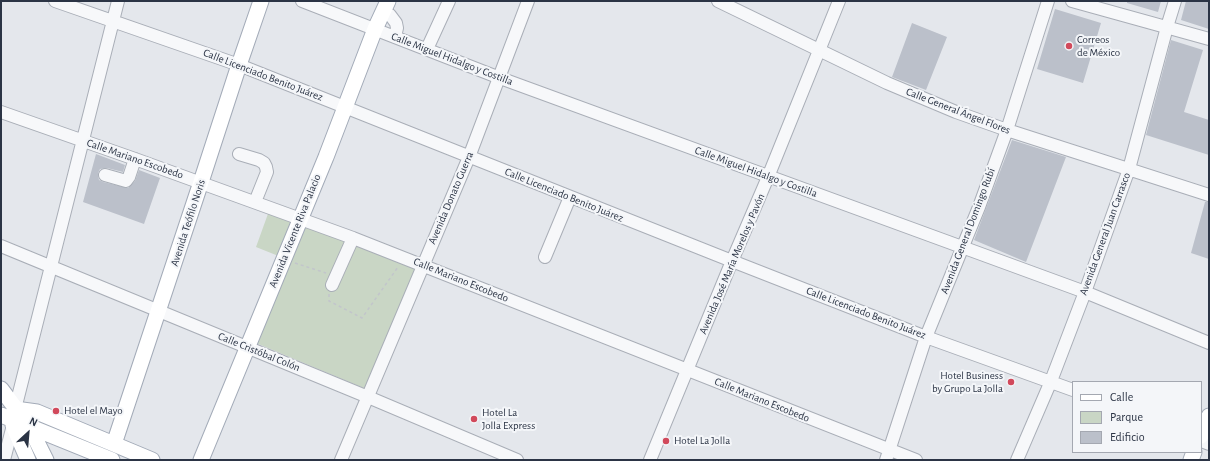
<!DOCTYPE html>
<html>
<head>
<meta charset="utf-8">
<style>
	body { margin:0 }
	#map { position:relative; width:1210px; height:461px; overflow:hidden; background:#e4e7ec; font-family:"Alegreya Sans",sans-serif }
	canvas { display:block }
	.frame { position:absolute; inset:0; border:2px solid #2b3445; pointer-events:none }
	.legend { position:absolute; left:1072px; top:381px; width:130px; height:72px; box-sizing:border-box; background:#f4f6f9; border:1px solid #a4a8b1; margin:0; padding:5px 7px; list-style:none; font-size:12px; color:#2b3445 }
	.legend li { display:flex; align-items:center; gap:8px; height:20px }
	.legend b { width:20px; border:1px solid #a4a8b1 }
	.north { position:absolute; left:8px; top:413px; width:40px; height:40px; -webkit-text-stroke:3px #f4f6f9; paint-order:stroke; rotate:26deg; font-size:11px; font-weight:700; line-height:16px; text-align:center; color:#2b3445 }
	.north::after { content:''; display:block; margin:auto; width:14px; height:18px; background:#2b3445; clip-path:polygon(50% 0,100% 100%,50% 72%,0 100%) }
</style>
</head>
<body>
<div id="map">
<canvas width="1210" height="461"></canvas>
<div class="frame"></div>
<ul class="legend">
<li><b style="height:5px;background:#fff"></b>Calle</li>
<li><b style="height:11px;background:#c9d6c5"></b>Parque</li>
<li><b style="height:11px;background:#bbc0ca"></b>Edificio</li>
</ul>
<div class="north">N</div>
</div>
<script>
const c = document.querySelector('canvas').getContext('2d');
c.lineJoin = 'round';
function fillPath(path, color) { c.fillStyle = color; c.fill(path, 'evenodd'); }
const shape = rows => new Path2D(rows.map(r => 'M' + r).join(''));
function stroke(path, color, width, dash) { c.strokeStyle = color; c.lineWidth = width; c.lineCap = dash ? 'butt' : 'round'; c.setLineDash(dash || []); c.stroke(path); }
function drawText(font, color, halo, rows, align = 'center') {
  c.font = font + ' "Alegreya Sans",sans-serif'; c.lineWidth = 4; c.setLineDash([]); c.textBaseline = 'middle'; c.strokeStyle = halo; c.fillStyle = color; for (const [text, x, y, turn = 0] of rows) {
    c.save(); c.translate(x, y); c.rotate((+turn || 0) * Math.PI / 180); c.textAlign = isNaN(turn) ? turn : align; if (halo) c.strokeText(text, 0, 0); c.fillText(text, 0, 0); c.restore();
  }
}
fillPath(shape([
	[269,211,291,219,281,257,256,247],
	[301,223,418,268,366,389,256,343]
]), '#c9d6c5');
fillPath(shape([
	[1127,1,1161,1,1158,12,1127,3],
	[1186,1,1209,1,1209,29,1181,20],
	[1055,9,1101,23,1083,83,1037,69],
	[912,23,947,37,926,90,892,77],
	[1171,40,1203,50,1184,112,1209,120,1209,155,1146,135],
	[1012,140,1066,157,1026,262,974,240],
	[96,154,125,165,123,172,107,168,100,169,98,173,98,176,99,180,103,182,128,188,135,181,139,170,160,178,144,224,83,202],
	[1205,202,1209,202,1209,259,1191,253]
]), '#bbc0ca');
const minor = shape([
	[55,1,239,65,732,261,926,337,1073,390],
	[302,1,500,78,1085,292,1209,343],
	[718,1,887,83,956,112,1007,130,1209,195],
	[1072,1,1209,39],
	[383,12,390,15,396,23,397,28,395,37],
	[427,49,449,1],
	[1,112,135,159,353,238,916,460],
	[239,154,259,160,264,163,266,167,267,172,255,202],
	[105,175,126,181,129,177,135,159],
	[1,246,368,397,517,460],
	[545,257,570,197],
	[332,285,353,238],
	[15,409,118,1],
	[1201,441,1209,444],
	[4,460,13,425],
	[341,460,469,157,528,1],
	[650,460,732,261,768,177,839,1],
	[886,460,926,337,979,207,1007,130,1048,1],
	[1017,460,1051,381,1085,292,1129,169,1167,27,1175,1]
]);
const major = shape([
	[1,389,29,426,46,460],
	[15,409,37,412,152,460],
	[15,414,13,425,28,460],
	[1,415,112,460],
	[1201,436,1209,416],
	[114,444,201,182,239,65,261,1],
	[201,460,326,157,375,29,388,1],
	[1191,460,1194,452]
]);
stroke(minor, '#a9aeb7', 14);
stroke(major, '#a3abb8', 17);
stroke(shape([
	[295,263,326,273],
	[329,294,329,301,362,318,398,267]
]), '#c2c5cb', 1.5, [3, 3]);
stroke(minor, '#f7f8fa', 12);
stroke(major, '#fff', 15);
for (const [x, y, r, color] of [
	[1069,46,4,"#d1495b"],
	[1011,382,4,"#d1495b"],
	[56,411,4,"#d1495b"],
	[474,419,4,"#d1495b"],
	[666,441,4,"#d1495b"]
]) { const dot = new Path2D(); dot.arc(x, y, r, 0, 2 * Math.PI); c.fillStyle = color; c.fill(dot); stroke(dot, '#f4f6f9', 1.5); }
drawText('11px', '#2b3445', '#f4f6f9', [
	["Correos",1077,40],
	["de México",1077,53],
	["Hotel Business",1003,376,"right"],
	["by Grupo La Jolla",1003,389,"right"],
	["Hotel el Mayo",64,411],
	["Hotel La",482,413],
	["Jolla Express",482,426],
	["Hotel La Jolla",674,441]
], 'left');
drawText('11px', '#2b3445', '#f4f6f9', [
	["Calle Miguel Hidalgo y Costilla",452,59,21],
	["Calle Licenciado Benito Juárez",263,75,21],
	["Calle General Ángel Flores",958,111,21],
	["Calle Mariano Escobedo",135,159,19],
	["Calle Miguel Hidalgo y Costilla",756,172,20],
	["Calle Licenciado Benito Juárez",564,195,22],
	["Avenida Donato Guerra",451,198,-67],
	["Avenida Teófilo Noris",188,223,-72],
	["Avenida Vicente Riva Palacio",295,231,-68],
	["Avenida General Domingo Rubí",968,231,-69],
	["Avenida General Juan Carrasco",1105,234,-70],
	["Avenida José María Morelos y Pavón",732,264,-67],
	["Calle Mariano Escobedo",461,280,22],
	["Calle Licenciado Benito Juárez",866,313,21],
	["Calle Cristóbal Colón",259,352,22],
	["Calle Mariano Escobedo",762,400,22]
]);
</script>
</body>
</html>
